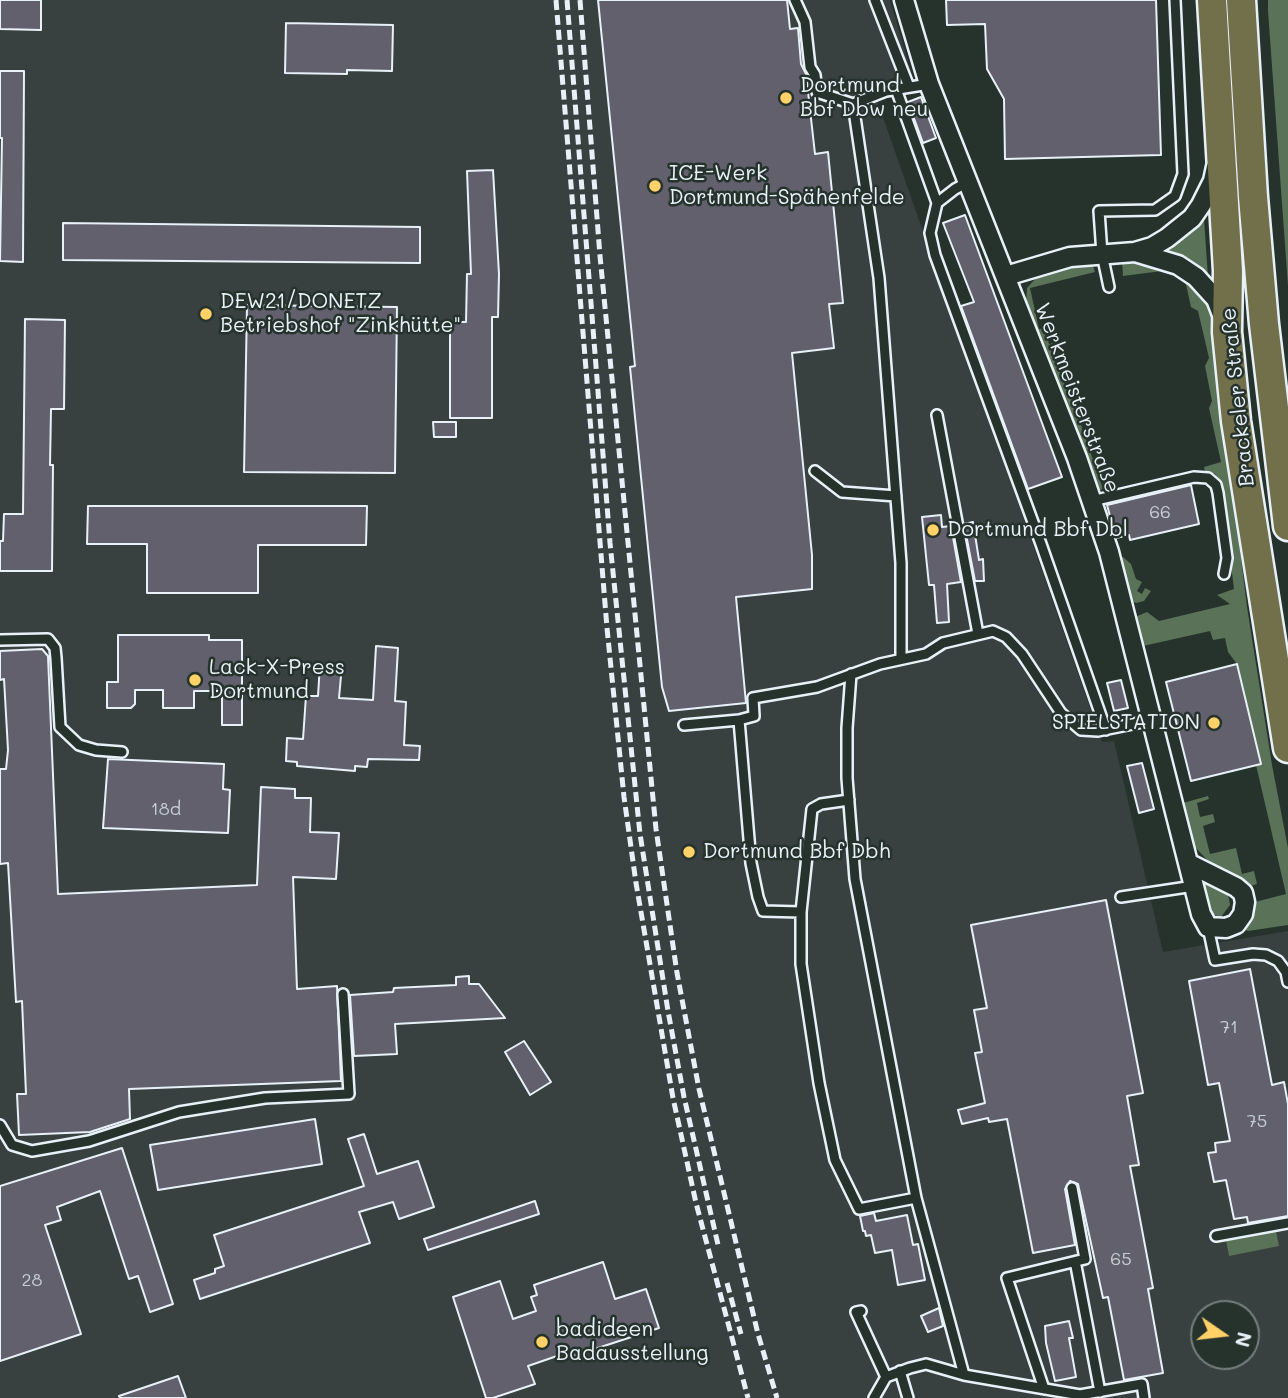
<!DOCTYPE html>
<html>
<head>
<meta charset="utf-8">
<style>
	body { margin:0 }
	#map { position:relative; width:1288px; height:1398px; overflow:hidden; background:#26332d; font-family:Mali,sans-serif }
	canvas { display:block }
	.north { position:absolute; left:1190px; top:1300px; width:70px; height:70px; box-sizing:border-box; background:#26332d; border:2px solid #747f7e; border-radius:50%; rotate:104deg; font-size:19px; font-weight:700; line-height:28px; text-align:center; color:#e8f1f8 }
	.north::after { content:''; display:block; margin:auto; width:24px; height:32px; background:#ffd166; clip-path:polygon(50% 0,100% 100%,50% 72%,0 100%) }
</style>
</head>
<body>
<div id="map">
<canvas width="1288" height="1398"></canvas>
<div class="north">N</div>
</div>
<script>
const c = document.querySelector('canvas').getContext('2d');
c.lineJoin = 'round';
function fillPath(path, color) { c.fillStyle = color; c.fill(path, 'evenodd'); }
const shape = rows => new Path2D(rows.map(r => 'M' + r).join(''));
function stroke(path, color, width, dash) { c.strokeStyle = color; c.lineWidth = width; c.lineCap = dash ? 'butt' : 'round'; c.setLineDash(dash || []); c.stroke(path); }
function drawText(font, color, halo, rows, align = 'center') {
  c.font = font + ' Mali,sans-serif'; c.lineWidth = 5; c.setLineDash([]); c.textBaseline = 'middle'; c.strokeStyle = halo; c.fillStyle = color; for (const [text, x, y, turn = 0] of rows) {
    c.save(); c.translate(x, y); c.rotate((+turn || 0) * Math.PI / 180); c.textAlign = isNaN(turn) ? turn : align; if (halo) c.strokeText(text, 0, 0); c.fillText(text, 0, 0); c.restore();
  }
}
fillPath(shape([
	[0,0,890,0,911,72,872,86,1102,742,1114,741,1163,952,1288,931,1288,1398,0,1398],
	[1204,1314,1246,1314,1246,1356,1204,1356]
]), '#384040');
fillPath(shape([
	[1268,0,1288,0,1288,286,1268,11],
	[1201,218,1204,219,1208,277,1190,263,1168,250,1188,234],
	[1122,262,1160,264,1187,279,1199,291,1207,305,1212,320,1247,607,1272,765,1288,848,1288,925,1248,931,1243,929,1254,913,1255,902,1286,894,1256,765,1261,763,1237,664,1228,652,1225,638,1213,640,1210,631,1143,646,1135,617,1147,612,1159,621,1230,604,1217,595,1234,589,1221,483,1215,474,1205,471,1204,467,1221,462,1209,408,1212,401,1205,366,1209,358,1198,311,1191,307,1185,280,1162,271,1123,276],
	[1092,263,1095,272,1030,288,1039,329,1045,328,1049,344,1053,343,1103,489,1097,491,1026,303,1027,288,1037,277,1061,267],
	[1123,557,1131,564,1136,579,1142,582,1137,591,1142,594,1145,588,1151,591,1144,601,1136,603,1132,601,1120,558],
	[1208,796,1209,799,1197,803,1200,817,1213,814,1215,822,1203,826,1210,854,1236,848,1242,874,1254,871,1257,884,1251,886,1241,879,1211,864,1194,846,1183,803],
	[1202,882,1228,894,1230,905,1221,917,1207,913],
	[1276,1231,1279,1246,1229,1256,1226,1240]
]), '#597258');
const building = shape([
	[0,0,41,0,41,30,0,29,0,0],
	[598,0,787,0,790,29,798,28,801,64,806,74,815,154,828,152,843,303,829,304,834,348,792,353,812,555,812,589,736,597,746,703,669,711,662,687,630,367,635,366,598,0],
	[946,0,1156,0,1161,155,1005,159,1004,99,987,69,985,24,947,25,946,0],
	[286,23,393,25,392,71,347,70,347,74,285,73,286,23],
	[0,71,24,71,23,262,0,261,2,138,0,138,0,71],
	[921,97,936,138,923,143,908,102,921,97],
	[493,170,499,274,498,317,492,317,492,418,450,418,450,322,466,322,467,274,471,274,467,171,493,170],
	[965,215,1062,477,1028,489,961,306,974,302,943,223,965,215],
	[63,223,420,227,420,263,63,260,63,223],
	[247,305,397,307,395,473,244,472,247,305],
	[25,319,65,320,64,409,51,409,50,465,53,465,52,571,0,571,0,541,3,541,4,514,23,514,25,319],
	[433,422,456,422,456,437,434,437,433,422],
	[1191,485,1199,524,1130,540,1129,535,1116,538,1107,505,1191,485],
	[88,506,367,506,366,545,258,545,258,593,147,593,147,544,87,544,88,506],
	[941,515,942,527,951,526,961,582,947,584,949,622,937,623,934,585,929,585,922,517,941,515],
	[973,522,979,560,983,559,984,581,975,581,964,524,973,522],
	[118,635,209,635,209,640,242,640,242,725,222,725,222,691,194,691,194,708,163,708,163,690,135,690,135,704,131,708,107,708,107,682,118,682,118,635],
	[376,646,398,648,395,701,406,702,404,745,420,746,419,760,368,759,367,767,355,766,355,771,297,766,297,762,286,761,287,738,303,739,306,696,318,696,320,664,342,665,339,698,373,700,376,646],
	[42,649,48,656,58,894,257,885,261,787,295,789,295,798,311,798,310,832,339,833,336,879,293,877,297,989,337,986,341,1081,129,1089,130,1119,90,1132,19,1135,17,1094,26,1094,22,1001,16,1002,8,863,0,864,0,769,6,769,8,750,4,679,0,680,0,651,42,649],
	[1237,664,1261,764,1191,781,1166,682,1237,664],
	[1121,680,1128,708,1114,711,1107,683,1121,680],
	[108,759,224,764,223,789,230,790,228,833,103,828,108,759],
	[1142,763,1154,809,1139,813,1127,766,1142,763],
	[1106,900,1143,1093,1127,1096,1139,1165,1130,1166,1153,1288,1148,1289,1163,1373,1124,1380,1108,1297,1103,1298,1078,1184,1070,1181,1065,1189,1075,1245,1033,1253,1007,1119,989,1122,988,1118,962,1124,958,1110,985,1103,975,1053,982,1052,974,1010,987,1008,971,925,1106,900],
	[1250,969,1272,1085,1284,1082,1288,1104,1288,1216,1248,1223,1247,1217,1234,1219,1226,1180,1214,1182,1208,1153,1216,1152,1215,1143,1230,1141,1219,1083,1208,1085,1189,981,1250,969],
	[469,976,469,984,479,984,505,1018,395,1024,397,1054,354,1056,350,995,393,992,394,988,456,985,456,977,469,976],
	[524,1041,551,1082,530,1095,505,1052,524,1041],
	[315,1119,322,1164,158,1190,150,1145,315,1119],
	[364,1134,377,1174,418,1161,434,1207,399,1219,393,1202,359,1212,370,1243,200,1299,194,1280,215,1273,215,1269,224,1266,214,1235,364,1186,348,1139,364,1134],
	[122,1148,173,1304,150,1312,138,1276,129,1279,100,1191,57,1207,61,1220,45,1225,81,1334,0,1361,0,1186,122,1148],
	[535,1201,539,1214,428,1250,424,1239,535,1201],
	[874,1213,876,1221,907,1215,913,1245,918,1244,925,1280,898,1285,892,1250,875,1253,871,1235,866,1236,865,1231,863,1231,860,1216,874,1213],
	[603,1262,615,1299,646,1289,659,1328,558,1361,557,1356,528,1366,535,1384,493,1398,486,1398,453,1297,500,1281,513,1319,536,1311,531,1297,537,1295,534,1285,603,1262],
	[939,1308,943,1326,928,1332,921,1316,939,1308],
	[1069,1321,1073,1338,1069,1338,1076,1377,1055,1381,1046,1343,1045,1326,1069,1321],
	[178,1376,186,1398,120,1398,119,1396,178,1376]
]);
fillPath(building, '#61606c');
stroke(building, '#e8f1f8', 2);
const service = shape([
	[795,0,805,22,810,67,815,75,817,92,853,104,879,278,901,563,901,659],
	[875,0,909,87],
	[896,89,937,203,930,233,935,255,1041,544,1106,730],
	[853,104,886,91,929,84],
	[937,203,955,189,968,182],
	[1109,287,1102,254,1099,211,1155,210,1175,196,1183,174,1175,0],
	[937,415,978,634],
	[815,471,842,492,896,496],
	[1092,501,1194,477,1208,478,1216,485,1218,493,1227,558,1224,574],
	[0,640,48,639,55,648,56,658,60,727,79,745,96,750,122,752],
	[851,674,847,728,847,778,855,879,916,1198,964,1375,1080,1395,1142,1384,1144,1398],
	[684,725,739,720],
	[849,800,821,804,812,809,801,912,801,964,819,1083,835,1160,859,1209,916,1198],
	[1121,897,1194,886],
	[801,912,763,911,758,897,751,863,739,720,754,716,753,698,817,687,880,664,926,654,943,643,993,631,1006,637,1022,654,1061,713,1081,730,1098,731,1153,720],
	[1208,927,1215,960,1253,954,1266,955,1278,961,1286,972,1288,982],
	[0,1125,12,1145,32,1151,89,1141,179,1112,265,1098,349,1094,343,994],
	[1216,1236,1288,1223],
	[1076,1266,1100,1392],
	[861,1311,856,1312,886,1377],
	[900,1371,908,1398],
	[1044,1389,1007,1278,1085,1259,1072,1188],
	[874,1398,886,1377,910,1368,926,1364,964,1375]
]);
const minor = shape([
	[904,0,929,84,1077,458,1109,552,1201,914,1208,927,1226,928,1236,924,1243,914,1245,902,1243,893,1236,887,1188,863],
	[1135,252,1178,265,1196,277,1216,299,1223,317],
	[1006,276,1070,257,1135,252,1152,247,1167,238,1192,218,1201,205,1213,181,1216,167]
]);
const trunk = shape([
	[1212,0,1228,271,1227,332,1236,421,1288,748],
	[1241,0,1253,197,1264,324,1288,526]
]);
stroke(service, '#e8f1f8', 14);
stroke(minor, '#e8f1f8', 23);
stroke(trunk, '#e8f1f8', 33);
stroke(service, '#26332d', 9);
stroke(minor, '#26332d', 18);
stroke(trunk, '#71704a', 28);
stroke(shape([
	[556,0,607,628,624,797,636,883,673,1098,696,1203,748,1398],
	[567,0,610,543,640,834,668,1011,684,1097,719,1249],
	[580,0,600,256,656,829,677,973,699,1089,758,1334,777,1398],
	[727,1283,741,1334]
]), '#e8f1f8', 5, [10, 5]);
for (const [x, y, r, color] of [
	[786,98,7,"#ffd166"],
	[655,186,7,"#ffd166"],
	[206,314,7,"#ffd166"],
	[933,530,7,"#ffd166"],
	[195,680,7,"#ffd166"],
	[1214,723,7,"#ffd166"],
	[689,852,7,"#ffd166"],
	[542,1342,7,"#ffd166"]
]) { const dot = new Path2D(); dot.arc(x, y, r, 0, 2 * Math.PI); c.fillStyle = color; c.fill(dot); stroke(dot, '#26332d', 2.5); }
drawText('18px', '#c6cdd5', null, [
	["66",1160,512],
	["18d",166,809],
	["71",1229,1027],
	["75",1257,1121],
	["65",1121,1259],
	["28",32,1280]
]);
drawText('21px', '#e8f1f8', '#26332d', [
	["Dortmund",800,86],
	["Bbf Dbw neu",800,110],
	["ICE-Werk",669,174],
	["Dortmund-Spähenfelde",669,198],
	["DEW21/DONETZ",220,302],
	["Betriebshof \"Zinkhütte\"",220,326],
	["Dortmund Bbf Dbl",947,530],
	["Lack-X-Press",209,668],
	["Dortmund",209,692],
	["SPIELSTATION",1200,723,"right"],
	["Dortmund Bbf Dbh",703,852],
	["badideen",556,1330],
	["Badausstellung",556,1354]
], 'left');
drawText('21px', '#e8f1f8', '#26332d', [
	["Brackeler Straße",1238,397,-96],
	["Werkmeisterstraße",1077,398,69]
]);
</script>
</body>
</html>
